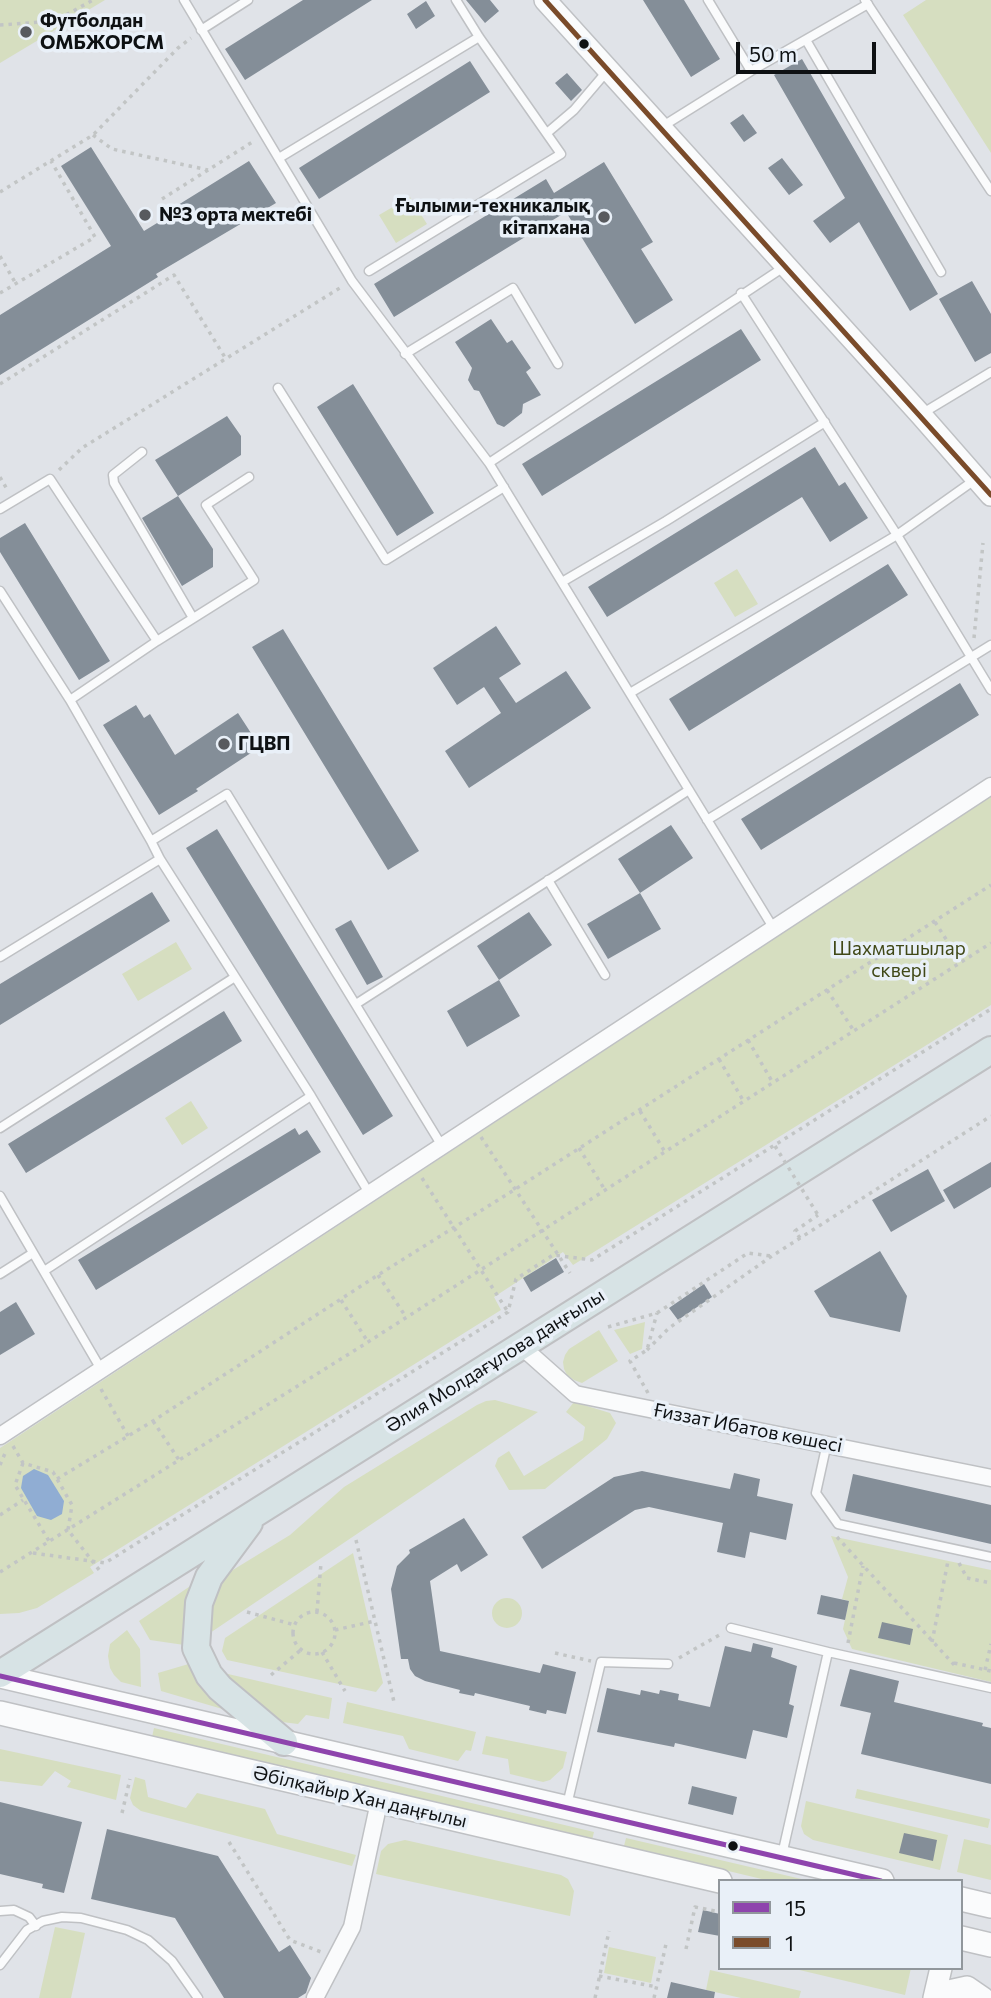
<!DOCTYPE html>
<html>
<head>
<meta charset="utf-8">
<style>
	body { margin:0 }
	#map { position:relative; width:991px; height:1998px; overflow:hidden; background:#e0e3e8; font-family:Commissioner,sans-serif }
	canvas { display:block }
	.legend { position:absolute; left:718px; top:1879px; width:245px; height:91px; box-sizing:border-box; background:#e9f0f8; border:2px solid #91979c; margin:0; padding:9px 12px; list-style:none; font-size:21px; color:#0e1113 }
	.legend li { display:flex; align-items:center; gap:14px; height:35px }
	.legend b { width:35px; border:2px solid #91979c }
	.scale { position:absolute; left:736px; top:42px; width:140px; height:32px; box-sizing:border-box; border:4px solid #0e1113; border-top:0; padding-left:9px; font-size:21px; line-height:24px; white-space:nowrap; color:#0e1113; -webkit-text-stroke:5px #e9f0f8; paint-order:stroke }
</style>
</head>
<body>
<div id="map">
<canvas width="991" height="1998"></canvas>
<ul class="legend">
<li><b style="height:9px;background:#8e44ad"></b>15</li>
<li><b style="height:9px;background:#7a4b2a"></b>1</li>
</ul>
<div class="scale">50 m</div>
</div>
<script>
const c = document.querySelector('canvas').getContext('2d');
c.lineJoin = 'round';
function fillPath(path, color) { c.fillStyle = color; c.fill(path, 'evenodd'); }
const shape = rows => new Path2D(rows.map(r => 'M' + r).join(''));
function stroke(path, color, width, dash) { c.strokeStyle = color; c.lineWidth = width; c.lineCap = dash ? 'butt' : 'round'; c.setLineDash(dash || []); c.stroke(path); }
function drawText(font, color, halo, rows, align = 'center') {
  c.font = font + ' Commissioner,sans-serif'; c.lineWidth = 7; c.setLineDash([]); c.textBaseline = 'middle'; c.strokeStyle = halo; c.fillStyle = color; for (const [text, x, y, turn = 0] of rows) {
    c.save(); c.translate(x, y); c.rotate((+turn || 0) * Math.PI / 180); c.textAlign = isNaN(turn) ? turn : align; if (halo) c.strokeText(text, 0, 0); c.fillText(text, 0, 0); c.restore();
  }
}
fillPath(shape([
	[0,0,105,0,0,63],
	[926,0,991,0,991,153,903,15],
	[410,197,427,224,396,243,379,215],
	[737,569,758,604,735,617,714,583],
	[991,796,991,1005,573,1265,563,1252,494,1297,501,1310,90,1567,94,1573,37,1608,19,1613,0,1614,0,1448],
	[176,942,192,969,138,1001,122,974],
	[191,1101,208,1128,182,1145,165,1118],
	[645,1322,642,1349,630,1354,614,1330],
	[599,1330,618,1361,582,1383,574,1380,567,1375,564,1369,563,1362,565,1355,569,1349],
	[495,1400,538,1412,204,1637,206,1601,223,1576,290,1535,344,1487,477,1405,486,1401],
	[574,1402,610,1413,616,1423,607,1439,545,1489,509,1490,495,1466,498,1458,509,1451,524,1476,583,1440,585,1427,566,1412],
	[831,1536,991,1570,991,1682,852,1649,843,1629,849,1601,842,1599,848,1577],
	[353,1553,383,1683,376,1692,227,1660,222,1651,225,1638],
	[202,1578,191,1646,150,1640,139,1621],
	'492 1613a15 15 0 1 1 30 0a15 15 0 1 1-30 0Z',
	[127,1630,140,1649,141,1687,121,1682,114,1675,110,1668,108,1656,110,1644],
	[192,1663,236,1713,161,1691,158,1673],
	[215,1671,332,1698,329,1719,306,1715,298,1724,282,1722,267,1716],
	[347,1702,476,1732,471,1751,466,1750,458,1761,409,1749,403,1736,343,1723],
	[154,1728,594,1832,592,1840,152,1737],
	[486,1736,567,1752,563,1768,550,1780,543,1782,510,1774,508,1759,482,1754],
	[0,1749,121,1775,116,1800,67,1787,71,1781,55,1771,42,1786,0,1781],
	[135,1777,145,1780,148,1797,186,1808,197,1793,265,1809,277,1834,356,1855,352,1866,141,1811,133,1805,130,1798],
	[857,1789,990,1819,988,1828,855,1798],
	[806,1801,948,1835,940,1870,813,1840,804,1834,801,1826],
	[626,1838,810,1881,770,1881,624,1846],
	[964,1839,991,1845,991,1880,957,1872],
	[405,1840,561,1875,568,1879,574,1891,570,1916,376,1874,381,1851,388,1844],
	[55,1927,85,1933,71,1998,39,1998],
	[609,1947,656,1957,651,1983,604,1973],
	[791,1968,911,1968,905,1995],
	[710,1970,801,1991,799,1998,741,1998,706,1990]
]), '#d6dec0');
fillPath(shape([
	[34,1469,48,1475,64,1501,62,1514,51,1520,37,1516,21,1488,23,1476]
]), '#90add3');
fillPath(shape([
	[303,0,372,0,245,80,225,49],
	[466,0,490,0,499,11,485,23],
	[643,0,684,0,720,59,691,77],
	[426,1,435,16,416,29,407,14],
	[802,59,938,294,910,311,859,222,830,243,813,221,845,198,774,75],
	[470,61,490,92,319,199,299,168],
	[567,73,582,90,571,101,555,83],
	[743,114,757,133,744,142,730,123],
	[91,147,144,231,180,209,178,205,249,161,276,203,156,274,158,277,0,375,0,315,111,246,61,166],
	[782,158,803,185,789,195,768,168],
	[604,162,653,242,641,249,673,300,635,324,566,212,394,317,374,284,546,179,554,193],
	[972,281,991,314,991,353,975,362,939,299],
	[491,319,507,343,512,340,531,368,526,372,541,395,523,404,522,413,504,427,497,424,479,391,474,390,468,380,472,368,455,342],
	[741,329,761,360,542,496,522,464],
	[353,384,434,513,397,536,317,407],
	[227,416,241,436,241,455,178,496,155,460],
	[815,447,839,486,845,482,868,518,830,542,802,497,607,617,588,587],
	[178,496,213,549,213,567,182,586,142,518],
	[25,523,110,661,79,680,0,552,0,538],
	[888,564,908,595,689,731,669,699],
	[496,626,521,664,499,678,516,703,566,671,591,708,469,788,445,751,501,713,484,687,457,705,433,668],
	[283,629,419,851,388,870,252,647],
	[960,683,979,715,761,850,741,819],
	[136,705,144,718,150,714,175,755,238,713,260,747,196,789,198,791,159,815,103,725],
	[671,825,693,858,640,893,618,859],
	[217,829,393,1116,363,1135,186,848],
	[152,892,170,921,0,1025,0,984],
	[640,893,661,929,608,959,587,924],
	[529,912,552,945,499,980,477,946],
	[351,920,383,977,367,985,335,929],
	[499,980,520,1016,467,1047,447,1011],
	[224,1011,242,1041,26,1173,8,1144],
	[295,1128,299,1135,307,1130,321,1152,96,1290,78,1260],
	[991,1162,991,1187,954,1209,943,1190],
	[928,1169,945,1201,891,1232,872,1200],
	[880,1251,907,1296,900,1332,830,1317,814,1291],
	[556,1258,564,1272,531,1292,523,1278],
	[704,1284,712,1297,678,1320,669,1308],
	[16,1302,35,1334,0,1355,0,1312],
	[642,1471,730,1489,734,1473,760,1479,757,1496,793,1504,786,1540,750,1532,745,1558,717,1552,723,1523,649,1507,635,1510,542,1569,522,1537,614,1477],
	[853,1474,991,1505,991,1544,845,1511],
	[464,1518,488,1555,461,1572,457,1564,430,1581,440,1651,540,1673,543,1664,576,1672,566,1714,547,1710,546,1714,529,1710,530,1706,475,1693,474,1696,459,1693,460,1690,425,1681,415,1676,410,1669,408,1659,401,1659,391,1589,397,1566,410,1553,409,1550],
	[821,1595,849,1601,845,1620,817,1614],
	[882,1622,913,1629,910,1645,878,1638],
	[753,1643,773,1648,771,1657,797,1666,789,1704,794,1706,787,1738,753,1730,746,1759,675,1743,674,1747,597,1732,607,1688,640,1695,641,1690,659,1694,660,1690,679,1694,678,1700,710,1707,725,1646,751,1652],
	[850,1669,899,1681,894,1702,983,1723,982,1726,991,1728,991,1784,861,1754,871,1713,840,1706],
	[692,1786,737,1797,733,1815,688,1804],
	[0,1802,82,1822,64,1893,42,1888,43,1884,0,1874],
	[107,1829,218,1856,279,1952,290,1945,311,1978,306,1993,298,1998,224,1998,175,1918,91,1899],
	[904,1833,937,1840,933,1861,899,1853],
	[703,1910,720,1914,720,1936,698,1932],
	[671,1982,715,1992,714,1998,667,1998]
]), '#848e98');
const service = shape([
	[184,0,352,281,489,463,774,929],
	[708,0,751,71],
	[865,0,991,191],
	[201,30,248,0],
	[806,40,941,272],
	[663,126,751,71,868,4],
	[547,133,574,110,608,70],
	[279,158,479,37],
	[369,271,561,154,479,37,456,0],
	[741,293,897,535,991,690],
	[405,354,513,288,558,364],
	[278,388,386,560,504,487],
	[923,413,991,372],
	[142,452,113,475,114,483,193,618],
	[489,463,784,267],
	[0,509,50,479,157,641,70,700],
	[562,582,666,521,825,422],
	[0,591,70,700,151,841,227,794,442,1146],
	[157,641,254,580,206,505,249,477],
	[630,693,897,535,976,479],
	[707,820,991,645],
	[151,841,160,859,311,1096],
	[548,880,605,975],
	[0,957,160,859],
	[356,1004,689,790],
	[0,1128,235,977],
	[0,1196,102,1371],
	[44,1271,311,1096,369,1193],
	[0,1274,33,1253],
	[827,1443,816,1493,838,1524,991,1557],
	[731,1628,828,1652],
	[567,1805,601,1662,668,1664],
	[782,1855,828,1652,991,1688],
	[0,1911,14,1910,29,1917,36,1926],
	[0,1965,27,1930,43,1921,62,1917,81,1918,127,1930,148,1940,172,1961,198,1998]
]);
const minor = shape([
	[521,1346,575,1394,991,1478],
	[0,1436,991,786],
	[315,1998,352,1927,379,1802]
]);
const tertiary = shape([
	[545,0,921,415,991,495],
	[935,1994,967,1987,983,1998],
	[934,1998,941,1968]
]);
const secondary = shape([
	[0,1676,882,1881],
	[0,1713,720,1881],
	[961,1899,991,1906],
	[961,1938,991,1945]
]);
const primary = shape([
	[249,1523,209,1577,199,1603,196,1648,209,1675,220,1688,284,1742],
	[0,1674,991,1050]
]);
stroke(service, '#bfc1c4', 11);
stroke(minor, '#bfc1c4', 19);
stroke(tertiary, '#bfc1c4', 24);
stroke(secondary, '#bfc1c4', 26);
stroke(primary, '#bfc0c3', 30);
stroke(shape([
	[0,25,55,21,93,0],
	[93,135,112,149,208,170],
	[0,192,93,135,178,48,191,38],
	[162,199,254,141],
	[0,256,16,284],
	[0,293,95,237,51,161],
	[0,384,174,275,226,359],
	[59,470,82,448,343,286],
	[0,477,8,491],
	[974,638,983,543],
	[935,922,960,961],
	[827,990,854,1031],
	[748,1040,773,1083],
	[719,1059,744,1102],
	[640,1111,665,1152],
	[481,1137,570,1273],
	[579,1148,605,1190],
	[422,1178,508,1312],
	[800,1238,795,1231,818,1215],
	[378,1275,406,1317],
	[341,1300,368,1342],
	[608,1327,657,1313,748,1253,771,1256],
	[647,1350,669,1328,772,1256,991,1116],
	[101,1389,128,1436],
	[648,1393,630,1361,647,1350,657,1313],
	[153,1421,179,1460],
	[13,1446,23,1463,53,1472,72,1505,68,1530,100,1571],
	[23,1463,15,1485,49,1541],
	[0,1465,6,1451],
	[57,1479,153,1421,378,1275,514,1190,991,885],
	[0,1515,23,1500],
	[837,1537,957,1668],
	[356,1540,394,1702],
	[33,1553,105,1563,508,1312,516,1279,553,1255,592,1260,991,1009],
	[959,1563,967,1578,991,1583],
	[0,1572,368,1342,991,943],
	[247,1612,295,1625],
	[317,1612,321,1563],
	'293 1633a21 21 0 1 1 42 0a21 21 0 1 1-42 0Z',
	[335,1630,375,1621],
	[932,1642,948,1561],
	[848,1643,863,1566],
	[322,1652,345,1691],
	[555,1653,591,1661],
	[679,1658,721,1634],
	[954,1663,991,1671],
	[985,1670,991,1644],
	[271,1675,302,1649],
	[122,1813,130,1779],
	[229,1842,290,1940,321,1952],
	[686,1949,695,1907,720,1912],
	[599,1976,657,1987],
	[595,1998,609,1931],
	[654,1998,666,1944]
]), '#c2c5c5', 3.5, [3.5, 5]);
stroke(service, '#fafbfc', 8);
stroke(minor, '#fafbfc', 16);
stroke(tertiary, '#fafbfc', 21);
stroke(secondary, '#fafbfc', 23);
stroke(primary, '#d7e3e5', 26);
stroke(shape([
	[775,1146,818,1215]
]), '#c2c5c5', 3.5, [3.5, 5]);
stroke(shape([
	[0,1676,881,1881]
]), '#8e44ad', 5);
stroke(shape([
	[545,0,991,495]
]), '#7a4b2a', 5);
for (const [x, y, r, color] of [
	[26,32,7,"#585a5e"],
	[584,44,6,"#0e1113"],
	[145,215,7,"#585a5e"],
	[604,217,7,"#585a5e"],
	[224,744,7,"#585a5e"],
	[733,1846,6,"#0e1113"]
]) { const dot = new Path2D(); dot.arc(x, y, r, 0, 2 * Math.PI); c.fillStyle = color; c.fill(dot); stroke(dot, '#e9f0f8', 2.5); }
drawText('bold 19px', '#0e1113', '#e9f0f8', [
	["Футболдан",40,21],
	["ОМБЖОРСМ",40,43],
	["Ғылыми-техникалық",590,206,"right"],
	["кітапхана",590,228,"right"],
	["№3 орта мектебі",159,215],
	["ГЦВП",238,744]
], 'left');
drawText('19px', '#404817', '#e9f0f8', [
	["Шахматшылар",899,949],
	["сквері",899,971]
]);
drawText('19px', '#0e1113', '#e9f0f8', [
	["Әлия Молдағұлова даңғылы",495,1361,-32],
	["Ғиззат Ибатов көшесі",748,1428,11],
	["Әбілқайыр Хан даңғылы",360,1797,13]
]);
</script>
</body>
</html>
